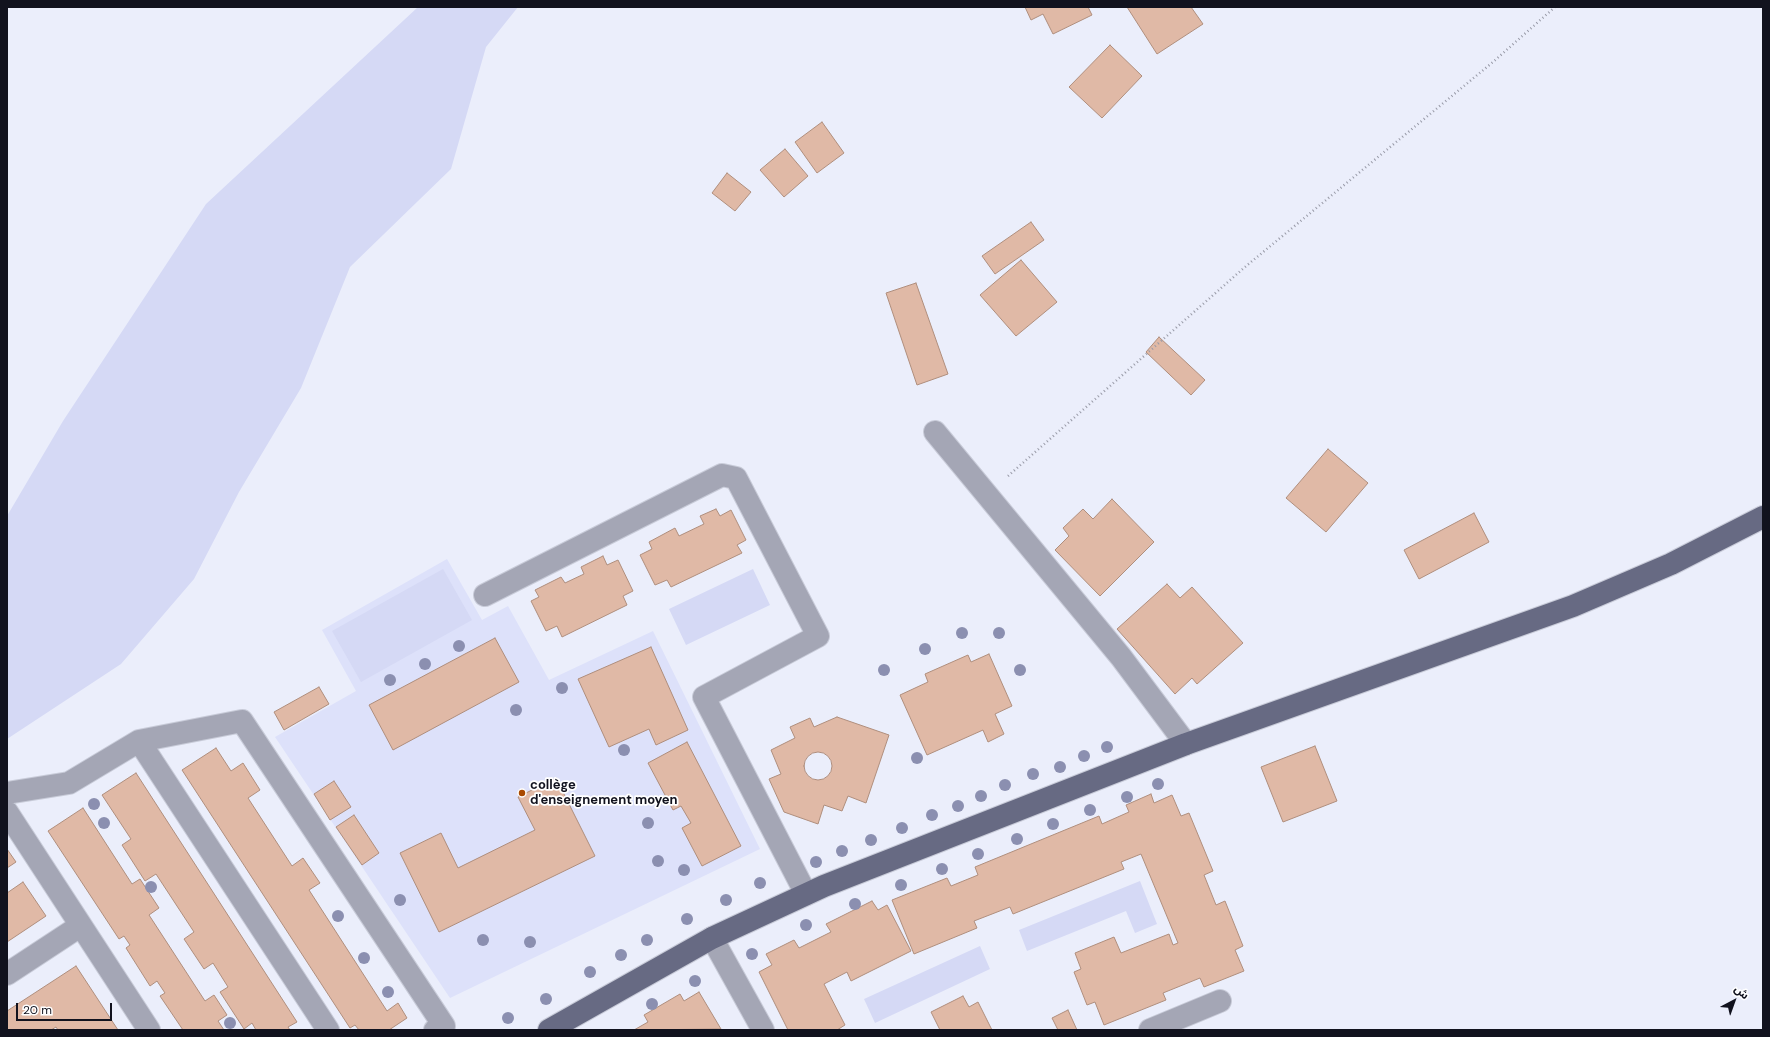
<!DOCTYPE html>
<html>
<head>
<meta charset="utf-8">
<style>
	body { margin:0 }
	#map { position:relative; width:1770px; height:1037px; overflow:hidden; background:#ebeefb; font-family:"DM Sans","Noto Sans Arabic",sans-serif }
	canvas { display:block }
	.frame { position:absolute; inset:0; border:8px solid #11121e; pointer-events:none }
	.north { position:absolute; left:1714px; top:981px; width:40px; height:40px; -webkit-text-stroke:3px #fff; paint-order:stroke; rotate:41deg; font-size:11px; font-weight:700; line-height:16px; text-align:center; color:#11121e }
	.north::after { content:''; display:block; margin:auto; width:14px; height:18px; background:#11121e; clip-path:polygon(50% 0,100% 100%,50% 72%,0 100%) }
	.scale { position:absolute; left:16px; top:1003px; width:96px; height:18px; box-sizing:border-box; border:2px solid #11121e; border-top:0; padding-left:5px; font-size:12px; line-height:14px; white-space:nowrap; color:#11121e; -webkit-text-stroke:3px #fff; paint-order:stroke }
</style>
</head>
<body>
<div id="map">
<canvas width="1770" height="1037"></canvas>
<div class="frame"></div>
<div class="north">ش</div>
<div class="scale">20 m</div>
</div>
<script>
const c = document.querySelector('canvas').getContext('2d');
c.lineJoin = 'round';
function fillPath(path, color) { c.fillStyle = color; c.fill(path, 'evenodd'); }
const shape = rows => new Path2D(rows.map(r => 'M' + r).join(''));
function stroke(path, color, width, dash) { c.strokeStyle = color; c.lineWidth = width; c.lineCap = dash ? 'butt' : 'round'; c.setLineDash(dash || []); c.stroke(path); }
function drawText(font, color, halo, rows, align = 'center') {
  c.font = font + ' "DM Sans",sans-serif'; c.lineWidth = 3.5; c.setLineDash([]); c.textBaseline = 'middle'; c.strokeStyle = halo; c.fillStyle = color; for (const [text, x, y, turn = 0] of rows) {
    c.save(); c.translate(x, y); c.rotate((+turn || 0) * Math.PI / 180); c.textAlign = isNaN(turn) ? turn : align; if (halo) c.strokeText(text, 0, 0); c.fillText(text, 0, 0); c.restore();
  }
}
fillPath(shape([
	[447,559,482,620,508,606,549,680,653,631,760,849,450,998,275,737,356,691,322,630]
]), '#dde1fa');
fillPath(shape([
	[418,7,518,7,486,47,451,169,350,267,301,388,239,492,194,579,121,664,7,739,7,516,63,421,206,204],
	[443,569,472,620,361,682,332,631],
	[753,569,770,605,686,645,669,609],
	[1140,881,1157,924,1135,933,1126,911,1027,951,1019,930],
	[980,946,990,969,875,1023,864,999]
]), '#d5d9f5');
const building = shape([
	[1025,7,1088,7,1092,15,1053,34,1043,14,1031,20,1025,7],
	[1127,7,1191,7,1203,24,1157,54,1127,7],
	[1110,45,1142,76,1102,118,1069,87,1110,45],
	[822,122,844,153,817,173,795,142,822,122],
	[785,149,808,176,784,197,760,170,785,149],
	[727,173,751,192,735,211,712,193,727,173],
	[1031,222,1044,240,995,274,982,256,1031,222],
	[1021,260,1057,302,1016,336,980,295,1021,260],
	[916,283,948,374,917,385,886,293,916,283],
	[1159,337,1205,380,1191,395,1146,352,1159,337],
	[1328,449,1368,483,1326,532,1286,498,1328,449],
	[1112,499,1154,542,1100,596,1055,550,1069,536,1063,528,1083,509,1093,519,1112,499],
	[716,509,720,516,731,510,746,540,737,545,742,553,671,587,667,580,655,585,640,555,652,549,649,542,675,528,679,536,704,524,700,516,716,509],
	[1474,513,1489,542,1419,579,1404,550,1474,513],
	[603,556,607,565,618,560,633,591,623,596,627,605,562,637,557,626,546,631,531,601,539,597,535,590,561,577,565,583,584,574,581,567,603,556],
	[1167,584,1180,598,1192,587,1243,643,1197,684,1192,678,1175,694,1117,629,1167,584],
	[495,638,519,682,393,750,369,705,495,638],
	[651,647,688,730,656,745,649,729,609,747,578,679,651,647],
	[989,654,1012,706,995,714,1004,734,988,742,983,730,927,755,900,695,928,682,925,674,968,655,971,662,989,654],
	[319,687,329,704,284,730,274,712,319,687],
	[837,717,889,735,866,803,848,796,842,811,824,805,818,824,784,812,769,779,781,774,771,750,795,738,790,727,810,718,814,727,837,717],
	[687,742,741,846,702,866,682,828,691,823,681,806,673,810,648,763,687,742],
	[1315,746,1337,801,1283,822,1261,767,1315,746],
	[216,748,231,771,243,763,260,790,248,798,292,866,303,858,320,883,309,890,387,1011,398,1003,407,1018,389,1030,359,1030,355,1025,350,1028,182,770,216,748],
	'804 766a14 14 0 1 1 28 0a14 14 0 1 1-28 0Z',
	[136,773,297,1022,288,1027,290,1030,256,1030,252,1023,244,1029,220,992,228,987,213,963,204,969,184,939,194,932,156,874,145,881,122,845,131,839,102,795,136,773],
	[556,778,595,856,439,932,400,853,441,833,458,868,535,830,518,797,556,778],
	[334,781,351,807,330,820,314,794,334,781],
	[1151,794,1154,803,1172,795,1181,816,1189,813,1213,871,1204,875,1216,905,1225,901,1243,946,1235,950,1244,971,1204,987,1200,978,1163,993,1166,1000,1104,1025,1095,1002,1087,1005,1074,972,1081,969,1075,953,1114,937,1121,953,1169,934,1173,945,1178,943,1141,854,1121,862,1124,869,1013,914,1010,907,974,921,977,928,914,954,892,900,947,878,951,886,978,875,975,867,1099,816,1102,824,1129,812,1126,805,1151,794],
	[83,808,132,884,140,879,159,908,149,915,205,1001,214,995,227,1015,218,1021,224,1030,183,1030,160,996,165,993,157,981,150,986,126,948,130,945,124,936,119,939,48,831,83,808],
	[354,815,379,853,362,865,336,827,354,815],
	[7,849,16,862,7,868,7,849],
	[23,882,46,916,7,942,7,893,23,882],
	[872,901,878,910,887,905,911,951,851,981,847,972,824,984,845,1025,837,1030,788,1030,759,972,772,965,766,954,794,940,799,948,831,932,826,924,872,901],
	[76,966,118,1030,58,1030,56,1027,51,1030,7,1030,7,1011,76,966],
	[699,992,721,1029,634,1030,648,1022,644,1015,680,994,684,1001,699,992],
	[963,996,969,1007,978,1002,992,1030,940,1030,931,1012,963,996],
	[1068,1010,1077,1030,1058,1030,1052,1018,1068,1010]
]);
fillPath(building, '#e0b9a6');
stroke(building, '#af8e7d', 1);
const minor = shape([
	[935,432,1121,657,1186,744],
	[485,595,722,475,736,478,818,636,704,697,806,894],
	[139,741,328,1030],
	[7,793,69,783,139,741,242,721,444,1026,435,1030],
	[7,812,149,1030],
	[712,938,763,1030],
	[7,974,80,926],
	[1150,1030,1220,1001]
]);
const major = shape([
	[549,1030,712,938,824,886,1186,744,1573,606,1671,564,1763,517]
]);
stroke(minor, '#c8cbd8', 24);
stroke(major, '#c8cbd8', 24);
stroke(shape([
	[1008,476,1245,267,1493,62,1555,7]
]), '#989aa7', 2.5, [1, 3]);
stroke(minor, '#a4a6b5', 22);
stroke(major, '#676a83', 22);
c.fillStyle = '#8b8fb0';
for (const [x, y] of [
	[962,633],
	[999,633],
	[459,646],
	[925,649],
	[425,664],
	[884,670],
	[1020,670],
	[390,680],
	[562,688],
	[516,710],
	[1107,747],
	[624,750],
	[1084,756],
	[917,758],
	[1060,767],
	[1033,774],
	[1158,784],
	[1005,785],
	[981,796],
	[1127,797],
	[94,804],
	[958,806],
	[1090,810],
	[932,815],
	[104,823],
	[648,823],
	[1053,824],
	[902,828],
	[1017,839],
	[871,840],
	[842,851],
	[978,854],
	[658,861],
	[816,862],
	[942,869],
	[684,870],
	[760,883],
	[901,885],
	[151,887],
	[400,900],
	[726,900],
	[855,904],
	[338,916],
	[687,919],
	[806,925],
	[483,940],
	[647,940],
	[530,942],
	[752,954],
	[621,955],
	[364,958],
	[590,972],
	[695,981],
	[388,992],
	[546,999],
	[652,1004],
	[508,1018],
	[230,1023]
]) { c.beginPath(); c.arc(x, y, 6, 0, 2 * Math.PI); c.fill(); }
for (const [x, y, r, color] of [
	[522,793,4,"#a94900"]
]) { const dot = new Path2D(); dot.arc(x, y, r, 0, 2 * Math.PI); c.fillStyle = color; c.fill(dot); stroke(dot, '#fff', 1.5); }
drawText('bold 13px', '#11121e', '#fff', [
	["collège",530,786],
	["d'enseignement moyen",530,801]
], 'left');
</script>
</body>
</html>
